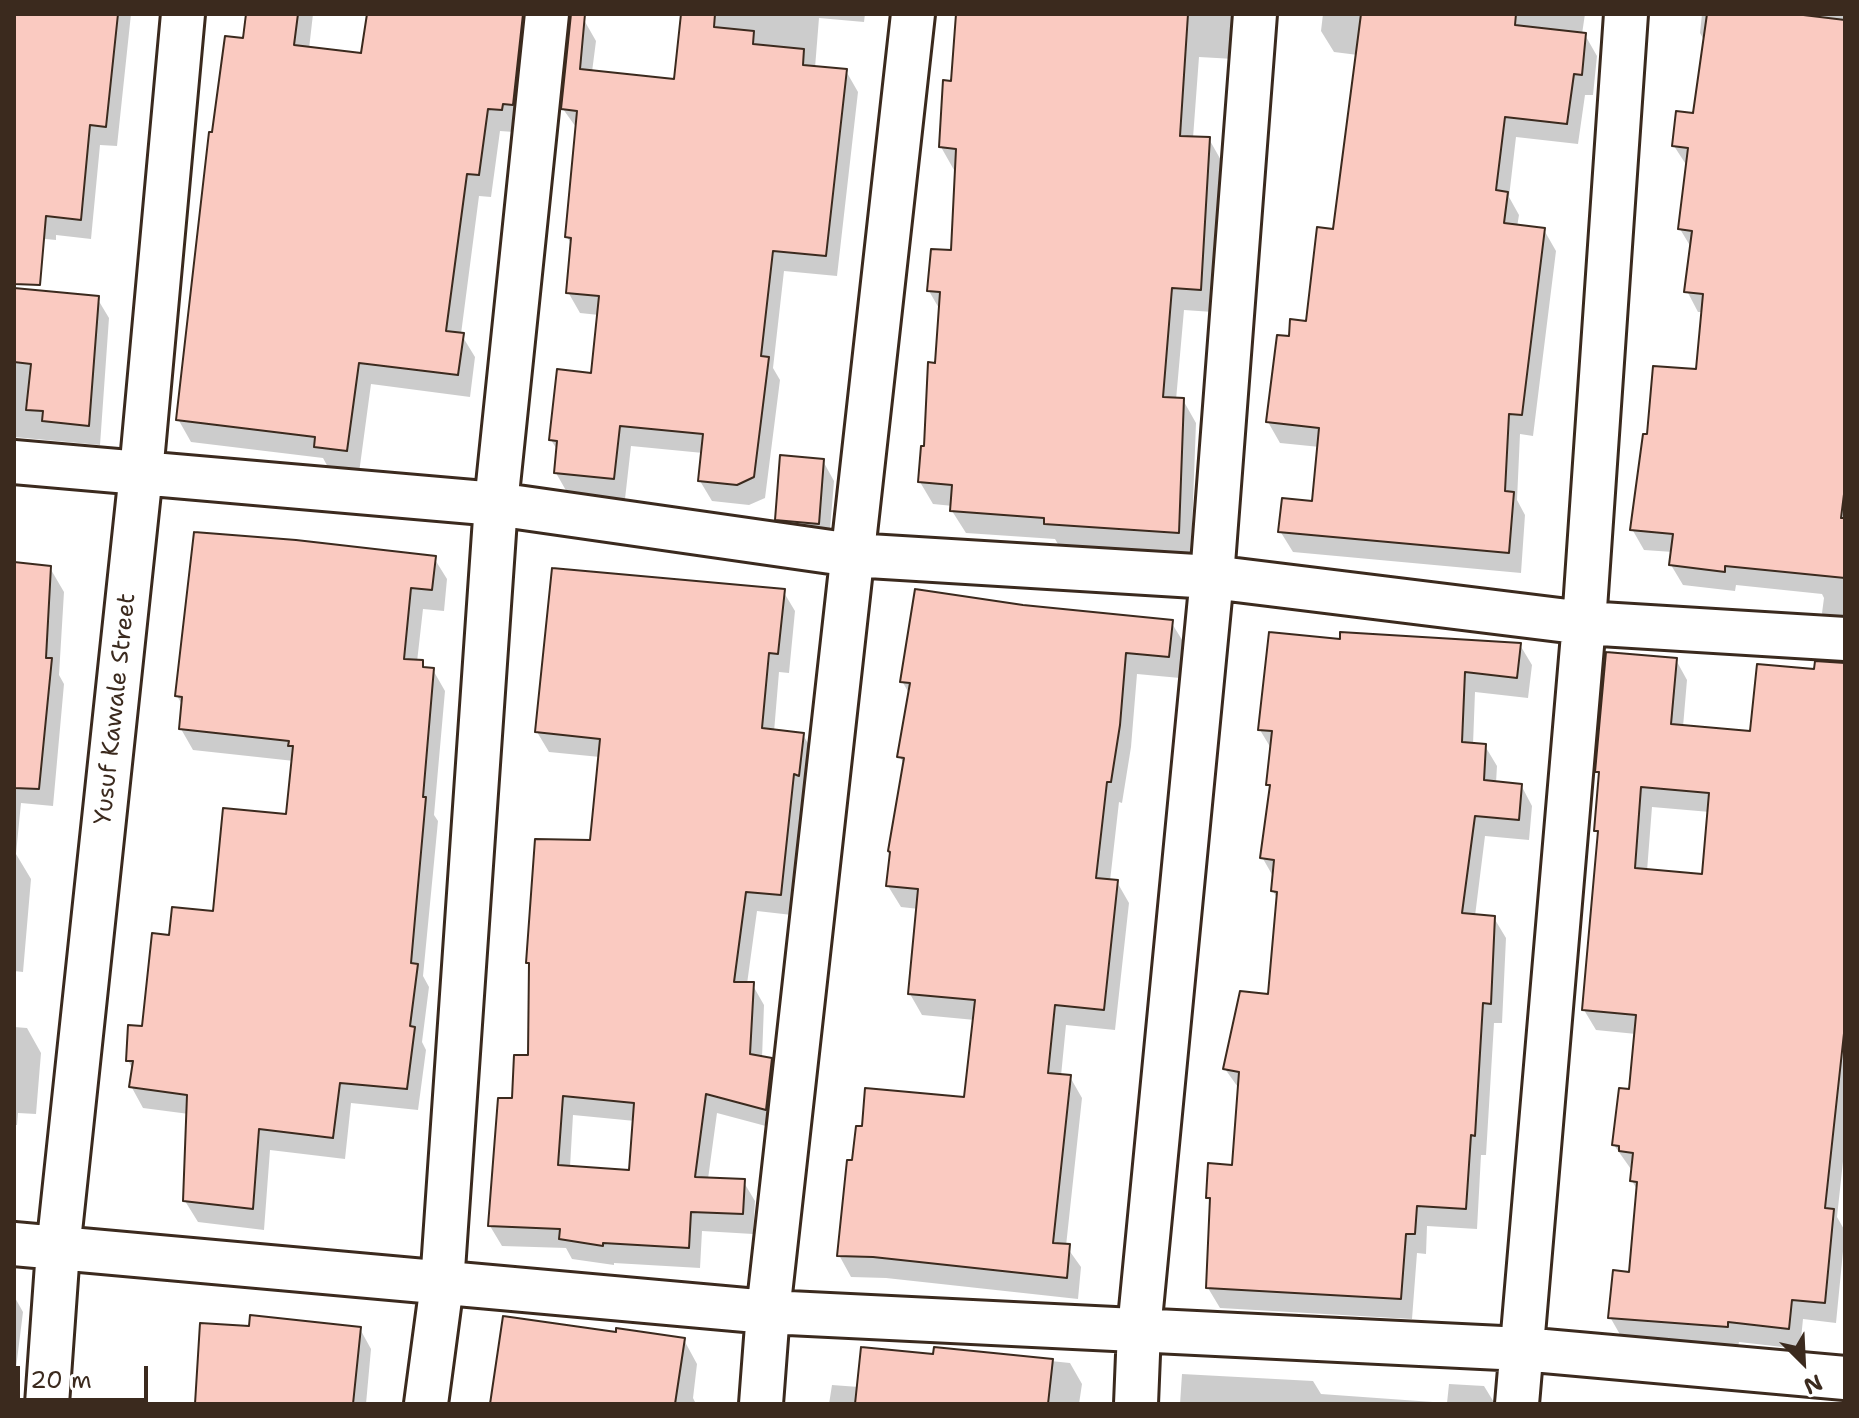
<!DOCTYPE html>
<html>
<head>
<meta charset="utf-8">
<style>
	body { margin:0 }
	#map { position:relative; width:1859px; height:1418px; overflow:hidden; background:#fff; font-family:"Shantell Sans",sans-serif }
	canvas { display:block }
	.frame { position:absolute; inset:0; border:16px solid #3b2a1e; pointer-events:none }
	.north { position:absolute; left:1763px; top:1322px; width:80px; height:80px; -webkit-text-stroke:6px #fff; paint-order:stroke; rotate:156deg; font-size:22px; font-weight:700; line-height:32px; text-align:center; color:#3b2a1e }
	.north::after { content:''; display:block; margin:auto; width:28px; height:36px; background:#3b2a1e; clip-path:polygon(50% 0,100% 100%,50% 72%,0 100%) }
	.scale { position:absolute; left:16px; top:1366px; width:132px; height:36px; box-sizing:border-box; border:4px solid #3b2a1e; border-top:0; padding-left:10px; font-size:24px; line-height:28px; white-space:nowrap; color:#3b2a1e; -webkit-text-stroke:6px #fff; paint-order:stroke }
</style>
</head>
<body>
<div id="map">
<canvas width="1859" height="1418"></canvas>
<div class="frame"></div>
<div class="north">N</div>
<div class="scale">20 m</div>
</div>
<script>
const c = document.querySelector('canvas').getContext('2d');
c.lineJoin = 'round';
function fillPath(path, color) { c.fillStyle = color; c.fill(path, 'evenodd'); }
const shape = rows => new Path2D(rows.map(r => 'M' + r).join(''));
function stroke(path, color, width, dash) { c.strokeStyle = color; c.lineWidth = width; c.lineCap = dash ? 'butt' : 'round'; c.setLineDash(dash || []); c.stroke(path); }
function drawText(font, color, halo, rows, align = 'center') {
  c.font = font + ' "Shantell Sans",sans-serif'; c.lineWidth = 6; c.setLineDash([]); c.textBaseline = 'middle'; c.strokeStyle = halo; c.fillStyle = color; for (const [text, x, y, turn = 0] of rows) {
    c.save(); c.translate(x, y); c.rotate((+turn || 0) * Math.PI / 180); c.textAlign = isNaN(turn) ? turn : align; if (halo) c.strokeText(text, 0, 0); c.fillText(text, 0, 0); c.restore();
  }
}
fillPath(shape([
	[14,14,131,14,117,146,100,145,91,239,56,235,56,240,14,236,14,240],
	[248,14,313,14,309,49,363,55,369,14,523,14,535,35,514,132,500,131,491,197,479,196,461,334,475,357,470,397,371,384,359,473,329,469,323,458,191,442,178,419,213,135,245,41],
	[683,14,865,14,864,22,819,18,815,68,846,71,858,92,837,276,784,271,773,368,780,380,765,498,749,505,712,501,700,481,703,453,631,446,625,499,568,494,556,473,558,451,551,440,593,375,599,315,580,313,568,292,572,245,567,237,578,130,563,109,584,20,596,41,592,72,676,81],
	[958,14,1241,14,1234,59,1199,57,1193,138,1209,139,1222,162,1213,312,1184,310,1176,400,1183,400,1196,423,1191,555,1059,546,1055,539,966,533,952,511,953,506,933,504,920,482,936,365,940,310,929,291,952,252,957,170,954,170,941,147,953,83],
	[1323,14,1585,14,1582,34,1585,35,1597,56,1593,95,1585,95,1578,144,1516,137,1509,197,1519,215,1517,227,1544,230,1556,251,1533,436,1520,434,1517,500,1525,515,1521,573,1293,552,1280,531,1314,503,1320,447,1280,443,1268,422,1291,338,1308,323,1335,231,1358,55,1334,52,1321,31],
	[1702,14,1845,14,1845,634,1834,633,1822,613,1824,598,1822,594,1736,585,1735,591,1683,585,1671,565,1673,552,1644,550,1632,529,1649,436,1697,371,1703,312,1698,312,1687,291,1692,249,1680,229,1687,166,1674,146,1695,116,1705,42,1700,33],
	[14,288,97,298,109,318,100,445,14,437],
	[823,461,834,481,829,542,789,539,777,519],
	[434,558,447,579,444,611,423,609,417,662,422,662,426,669,433,670,445,691,434,815,438,821,423,976,429,987,422,1042,426,1050,418,1110,351,1103,345,1159,270,1150,264,1230,198,1222,185,1201,189,1114,143,1108,131,1086,133,1070,128,1060,144,1028,170,937,215,913,288,817,294,761,193,750,181,729,183,706,177,696],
	[14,564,50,568,64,592,59,675,64,684,53,806,21,803,16,854,31,879,23,972,14,971],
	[783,591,795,611,789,673,779,672,774,732,803,735,815,755,810,795,805,793,792,915,757,911,747,984,752,984,764,1005,762,1058,771,1060,783,1081,777,1129,717,1113,708,1179,743,1181,755,1201,753,1234,702,1231,700,1268,614,1263,614,1265,572,1259,566,1248,502,1246,490,1226,514,1100,530,1057,531,968,528,962,592,842,600,757,549,752,537,732],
	[573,1115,635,1121,631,1172,570,1167],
	[1023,607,1171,622,1184,643,1180,678,1137,674,1131,747,1122,803,1119,802,1110,881,1117,882,1129,903,1115,1030,1066,1025,1061,1076,1070,1077,1082,1098,1066,1246,1081,1267,1078,1299,886,1278,851,1277,839,1255,966,1099,975,1020,922,1015,910,994,919,909,901,907,888,886,905,766,900,757,910,695,902,681],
	[1341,641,1520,645,1532,665,1528,698,1475,692,1473,745,1485,746,1497,766,1496,783,1521,785,1532,806,1529,840,1485,836,1475,916,1494,918,1506,938,1502,1023,1494,1023,1486,1155,1481,1155,1477,1229,1427,1226,1426,1254,1417,1253,1412,1319,1220,1308,1208,1288,1212,1205,1208,1198,1234,1167,1240,1090,1225,1069,1269,996,1278,900,1273,891,1274,878,1262,857,1271,790,1269,785,1272,750,1260,730],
	[1676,660,1687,680,1683,727,1752,733,1816,671,1845,665,1845,1143,1837,1217,1845,1231,1836,1323,1803,1319,1800,1349,1739,1342,1738,1347,1622,1338,1610,1317,1631,1274,1638,1191,1632,1181,1633,1172,1614,1145,1631,1091,1636,1034,1596,1030,1584,1010,1600,838,1596,830,1600,777,1597,772],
	[1652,807,1710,812,1704,876,1647,871],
	[14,1027,27,1028,41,1053,36,1114,18,1113,17,1125,14,1125],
	[14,1296,23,1312,14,1384],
	[360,1329,371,1349,366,1404,197,1404],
	[684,1340,697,1364,693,1398,696,1404,492,1404],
	[935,1349,1070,1363,1082,1384,1079,1404,829,1404,832,1385,859,1387,935,1356],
	[1182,1374,1313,1381,1321,1394,1447,1403,1449,1384,1484,1386,1495,1404,1180,1404]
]), '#0003');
const building = shape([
	[14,14,118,14,106,127,90,125,81,220,46,216,40,285,14,284,14,14],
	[246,14,298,14,294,45,361,53,367,14,523,14,513,105,503,104,502,110,488,109,479,175,467,174,446,331,464,333,458,375,359,363,347,451,314,447,315,437,176,420,209,132,212,132,225,36,243,38,246,14],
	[571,14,585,14,580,69,674,79,681,14,715,14,714,27,754,31,753,44,804,49,803,65,847,69,826,256,773,251,761,356,769,357,754,477,737,485,698,481,703,434,620,426,614,479,554,473,557,441,549,440,557,369,591,373,599,296,566,293,571,238,565,237,577,111,561,109,571,14],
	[956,14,1188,14,1180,136,1210,137,1201,290,1172,288,1163,397,1184,398,1179,533,1044,524,1044,518,950,511,952,485,918,482,921,446,924,446,928,362,935,363,940,292,927,291,931,249,951,250,956,149,939,147,943,80,951,81,956,14],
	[1361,14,1516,14,1515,25,1586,33,1582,75,1574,74,1567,124,1505,117,1496,190,1508,192,1504,223,1545,228,1522,415,1509,414,1505,491,1514,492,1509,553,1278,532,1282,498,1312,501,1319,428,1266,422,1277,335,1289,336,1290,319,1306,321,1317,227,1333,229,1361,14],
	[1707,14,1795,14,1845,20,1845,486,1841,518,1845,518,1845,578,1725,566,1725,572,1669,565,1673,534,1630,530,1643,434,1647,434,1653,366,1696,369,1703,294,1684,292,1692,231,1678,229,1688,148,1672,146,1676,111,1693,113,1707,14],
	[14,288,99,296,89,426,42,421,43,411,26,410,31,364,14,362,14,288],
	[780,455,824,459,819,524,775,520,780,455],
	[194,532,296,540,436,556,432,590,411,588,404,659,423,660,423,667,434,668,423,797,426,797,411,963,418,964,410,1026,415,1027,407,1089,340,1083,333,1138,259,1129,253,1209,183,1201,187,1095,129,1087,133,1061,126,1061,128,1025,142,1026,152,933,169,935,172,907,213,911,223,808,286,814,293,746,288,746,289,741,179,729,182,697,175,696,194,532],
	[14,562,51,566,46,658,52,658,39,789,14,788,14,562],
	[552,568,785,589,778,654,769,653,762,728,804,733,799,776,794,774,781,895,746,892,734,982,754,982,750,1054,772,1058,766,1110,706,1094,695,1177,745,1179,743,1214,691,1212,689,1248,603,1243,603,1246,559,1239,560,1229,488,1226,498,1098,512,1098,514,1055,528,1055,529,963,526,963,535,839,590,840,600,739,535,732,552,568],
	[563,1096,634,1103,629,1170,558,1165,563,1096],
	[915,589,1023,605,1173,620,1169,657,1126,653,1120,725,1111,782,1107,782,1096,878,1118,880,1104,1010,1055,1005,1048,1073,1071,1075,1053,1243,1070,1244,1067,1278,873,1257,837,1256,847,1160,852,1160,856,1126,862,1126,865,1088,964,1097,975,1000,908,994,918,889,886,886,890,852,888,851,904,758,897,757,910,683,900,682,915,589],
	[1269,632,1340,639,1340,632,1521,643,1517,678,1465,672,1462,742,1486,744,1484,780,1522,784,1519,820,1475,816,1462,913,1495,916,1491,1004,1483,1003,1475,1136,1471,1135,1466,1209,1417,1206,1415,1234,1406,1234,1401,1299,1206,1288,1210,1198,1206,1198,1208,1163,1232,1165,1239,1072,1223,1069,1240,991,1268,994,1277,892,1271,891,1274,860,1260,858,1270,785,1266,785,1272,731,1258,730,1269,632],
	[1606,652,1677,658,1671,724,1750,731,1757,664,1814,669,1815,661,1845,663,1845,1024,1825,1208,1834,1209,1825,1303,1792,1300,1789,1329,1728,1322,1728,1327,1608,1318,1613,1270,1629,1272,1637,1182,1630,1181,1633,1153,1619,1151,1619,1146,1612,1145,1619,1088,1629,1089,1636,1015,1582,1010,1598,831,1594,831,1599,772,1595,772,1606,652],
	[1641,787,1709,793,1702,874,1635,868,1641,787],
	[250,1315,361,1327,353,1404,195,1404,200,1323,249,1326,250,1315],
	[503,1316,616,1332,616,1328,685,1338,675,1404,490,1404,503,1316],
	[861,1347,933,1354,934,1347,1053,1359,1048,1404,855,1404,861,1347]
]);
fillPath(building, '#facac1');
stroke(building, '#3b2a1e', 2);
const minor = shape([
	[14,462,496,504,852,555,1212,577,1584,623,1845,639],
	[14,1244,768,1312,1522,1349,1845,1378],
	[47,1404,58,1250,141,473,183,14],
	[426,1404,442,1284,496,504,547,14],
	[761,1404,768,1312,913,14],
	[1136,1404,1139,1330,1212,577,1255,14],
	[1517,1404,1584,623,1626,14]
]);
stroke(minor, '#3b2a1e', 48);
stroke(minor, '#fff', 42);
drawText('24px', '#3b2a1e', '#fff', [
	["Yusuf Kawale Street",116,709,-84]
]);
</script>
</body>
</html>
